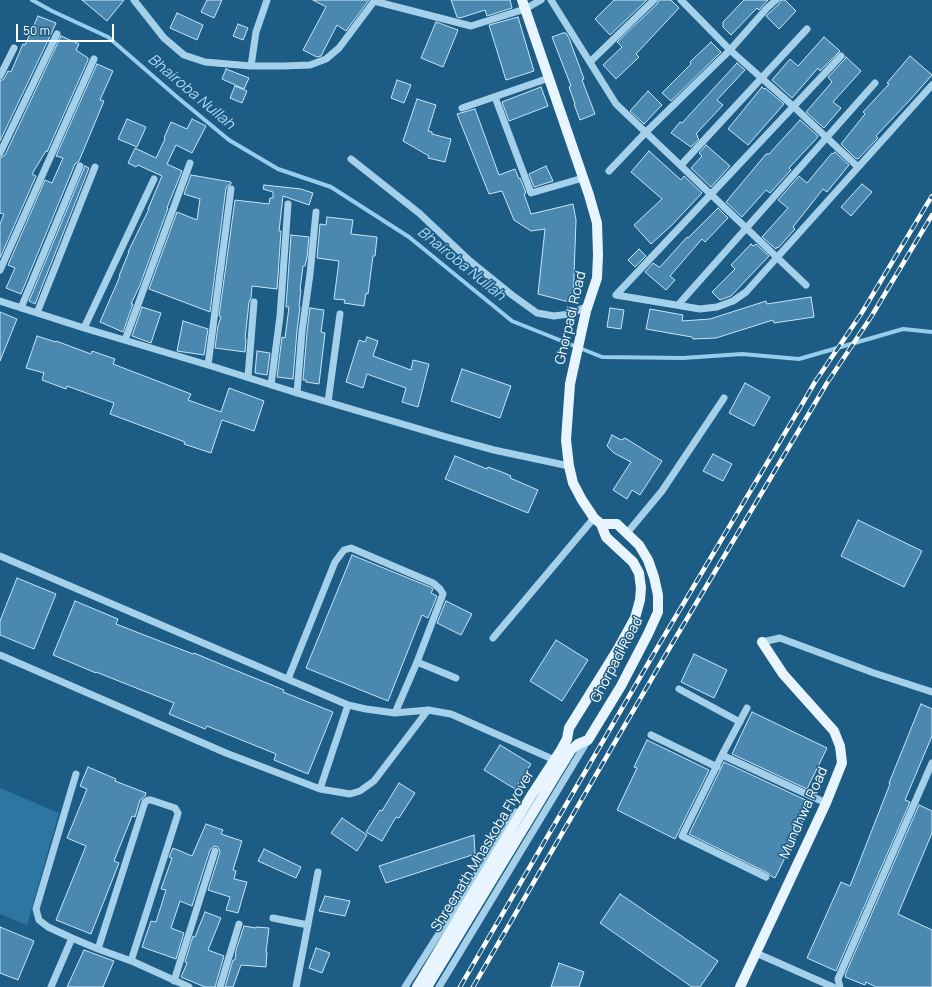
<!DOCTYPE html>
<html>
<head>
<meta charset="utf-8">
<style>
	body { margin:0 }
	#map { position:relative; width:932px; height:987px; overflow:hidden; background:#1d5c84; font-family:Manrope,sans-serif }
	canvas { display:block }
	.scale { position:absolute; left:16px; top:24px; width:98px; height:18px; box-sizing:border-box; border:2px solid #fff; border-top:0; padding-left:5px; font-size:12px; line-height:14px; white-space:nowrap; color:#fff; -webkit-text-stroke:3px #1d5c84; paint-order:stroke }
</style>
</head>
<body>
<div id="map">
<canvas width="932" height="987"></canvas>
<div class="scale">50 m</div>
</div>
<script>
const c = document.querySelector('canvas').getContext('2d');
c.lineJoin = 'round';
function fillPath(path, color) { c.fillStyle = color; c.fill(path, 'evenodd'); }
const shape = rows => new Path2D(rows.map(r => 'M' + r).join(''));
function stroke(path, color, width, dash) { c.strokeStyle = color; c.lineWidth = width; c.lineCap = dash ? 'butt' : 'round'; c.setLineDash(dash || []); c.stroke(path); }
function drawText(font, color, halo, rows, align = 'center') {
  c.font = font + ' Manrope,sans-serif'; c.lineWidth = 3; c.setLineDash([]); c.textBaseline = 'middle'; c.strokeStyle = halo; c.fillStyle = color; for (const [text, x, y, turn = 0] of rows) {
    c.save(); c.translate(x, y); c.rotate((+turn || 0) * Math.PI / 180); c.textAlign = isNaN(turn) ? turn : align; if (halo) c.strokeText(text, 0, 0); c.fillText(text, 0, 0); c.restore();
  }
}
fillPath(shape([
	[0,788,59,813,27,925,0,914]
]), '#2c76a1');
stroke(shape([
	[32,0,52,11,108,37,177,97,229,140,278,169,331,187,409,237,512,321,602,357,683,358,742,354,799,359,903,329,932,332]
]), '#97cdec', 4);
const building = shape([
	[82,0,124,0,107,21,82,0],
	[207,0,222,0,214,18,201,12,207,0],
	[313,0,369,0,346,31,337,25,321,56,317,57,303,50,326,7,313,0],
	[451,0,510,0,512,8,487,16,485,10,460,18,457,17,451,0],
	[614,0,647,0,610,35,595,19,614,0],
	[659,0,671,0,679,8,636,54,639,57,616,79,603,65,622,47,617,42,657,4,659,0],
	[744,0,768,0,759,10,757,8,731,35,723,27,723,22,744,0],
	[781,0,785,0,796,11,779,29,766,16,779,4,781,0],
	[177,13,203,25,197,40,170,28,177,13],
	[38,16,56,23,52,32,0,141,0,81,4,79,8,71,11,72,23,44,25,45,38,16],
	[518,17,534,71,506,80,489,25,518,17],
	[436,22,458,30,443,67,421,58,436,22],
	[238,24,248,28,243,40,233,36,238,24],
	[563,33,566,33,569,38,584,79,582,80,595,114,580,120,574,104,575,104,569,87,571,86,552,37,563,33],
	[61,36,79,44,76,50,88,58,88,60,47,152,46,151,32,174,36,176,0,258,0,224,4,214,0,213,0,158,2,157,5,155,61,36],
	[824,37,840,51,820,71,818,68,792,98,772,80,790,59,798,66,824,37],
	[711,42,721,52,671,101,662,93,691,64,690,62,711,42],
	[910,56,932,75,909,101,876,136,878,138,858,159,855,158,841,144,865,114,863,112,889,84,887,83,910,56],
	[846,57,861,71,833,102,841,108,824,128,806,112,832,82,828,77,845,59,846,57],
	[737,63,745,70,717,100,723,105,696,134,698,136,697,137,699,139,691,147,671,133,680,122,682,123,737,63],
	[97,64,113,71,100,100,104,101,79,161,75,164,21,294,6,288,15,268,8,265,45,180,52,183,63,158,56,156,97,64],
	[226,69,249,78,244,89,222,79,226,69],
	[397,80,411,85,404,103,391,98,397,80],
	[235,86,247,91,242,103,230,98,235,86],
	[541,87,548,106,509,121,502,102,541,87],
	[762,87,764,89,765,88,784,104,748,145,728,129,762,87],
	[648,91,662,105,644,124,630,111,648,91],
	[417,99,436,105,428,131,432,132,432,134,451,139,445,162,428,158,429,156,403,141,417,99],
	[475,109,499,175,515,169,519,179,520,178,526,193,524,194,531,214,573,204,576,220,573,303,538,294,545,229,531,231,514,220,502,191,489,194,457,114,475,109],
	[127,119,146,127,137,147,118,139,127,119],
	[192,119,206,126,192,153,176,145,167,164,182,171,167,208,168,208,140,285,131,304,133,304,123,332,100,322,120,276,119,276,129,252,128,252,149,209,148,209,162,176,138,165,136,167,128,163,135,148,156,158,165,139,164,138,171,122,187,129,192,119],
	[800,120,818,136,817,138,789,168,791,170,770,193,766,190,742,217,726,202,766,154,769,154,800,120],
	[706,145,730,166,711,187,691,168,702,156,699,153,706,145],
	[649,151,681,180,684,176,702,193,672,225,651,244,634,225,662,199,631,172,649,151],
	[835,152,849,165,827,192,823,189,793,227,795,229,778,248,777,247,776,249,762,237,788,208,778,200,799,176,807,183,832,153,833,154,835,152],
	[85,166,89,168,35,304,29,301,85,166],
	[546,166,553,181,534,187,529,174,546,166],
	[191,175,231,182,231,184,227,186,226,188,210,312,149,289,177,212,197,220,200,199,184,194,191,175],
	[862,184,872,192,851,216,841,207,862,184],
	[264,185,301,189,313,193,309,205,283,196,279,231,281,231,277,289,252,286,251,298,249,302,245,339,246,339,245,352,215,348,218,326,221,317,219,316,235,200,269,204,270,198,273,198,273,192,263,189,264,185],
	[718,208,728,218,705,242,702,239,670,276,675,280,666,290,645,272,653,263,659,267,660,267,687,237,688,238,718,208],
	[327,217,353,220,351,234,377,237,375,256,373,256,368,294,366,293,364,306,344,303,345,300,334,299,339,261,317,258,320,224,326,225,327,217],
	[291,235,309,237,307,257,305,266,303,266,300,290,301,290,299,307,300,307,297,330,293,379,277,377,282,337,285,338,289,307,286,307,291,235],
	[751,244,753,246,756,244,769,256,731,296,720,300,712,292,735,269,731,265,751,244],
	[639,249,646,256,635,267,628,260,639,249],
	[811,297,814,317,774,323,773,320,716,338,693,339,692,337,646,329,650,309,683,315,682,321,710,319,766,301,767,304,811,297],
	[142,307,161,313,151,343,132,336,142,307],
	[310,308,324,310,321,332,325,333,319,384,306,382,306,380,303,380,307,332,310,308],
	[610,308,624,310,621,329,607,327,610,308],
	[0,312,17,319,0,361,0,312],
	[183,321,208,329,204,355,177,351,183,321],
	[37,336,56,342,56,341,91,354,92,351,115,359,113,364,191,394,188,400,221,412,229,388,264,401,254,431,222,420,211,453,184,444,185,442,110,414,114,403,67,386,66,389,42,380,44,373,26,368,37,336],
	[367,337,378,341,373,356,411,370,413,360,429,364,418,407,402,402,406,388,367,374,363,388,346,382,359,340,365,342,367,337],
	[257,351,270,353,267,375,255,373,257,351],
	[462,369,511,386,500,418,451,401,462,369],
	[745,383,770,397,754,426,729,413,745,383],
	[612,435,621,440,625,438,662,461,640,495,632,490,627,499,613,490,631,462,614,453,607,446,612,435],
	[713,454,732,464,723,481,703,471,713,454],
	[455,456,487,469,488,467,502,472,511,476,510,478,538,490,528,513,445,479,455,456],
	[858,520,922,551,904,587,841,556,858,520],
	[352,555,430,587,433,589,431,593,437,596,428,618,422,615,388,701,306,668,352,555],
	[17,578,56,594,34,649,0,635,0,621,17,578],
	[75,601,118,619,116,624,193,654,194,653,230,668,284,690,283,692,333,712,308,774,274,760,276,754,207,726,205,729,169,714,174,703,96,672,96,673,53,655,75,601],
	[446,601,472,614,461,635,437,623,446,601],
	[556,640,588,660,562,701,530,681,556,640],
	[694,654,727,670,714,698,681,682,694,654],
	[921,704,932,709,932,736,905,800,910,802,836,971,807,958,841,882,850,886,890,784,889,783,921,704],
	[752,712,827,748,807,789,732,754,752,712],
	[647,740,709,770,675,839,617,810,637,768,634,767,647,740],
	[500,745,531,764,515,789,484,770,500,745],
	[724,762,812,803,775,878,771,876,768,873,689,834,724,762],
	[88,767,116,779,115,781,146,793,145,796,140,800,135,817,132,816,114,861,119,863,91,934,56,920,86,846,67,838,87,789,80,786,88,767],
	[399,783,415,793,399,818,396,817,382,841,366,832,380,810,382,811,399,783],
	[919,805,932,811,932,833,898,914,932,930,932,987,876,987,866,982,865,985,845,977,846,976,845,975,919,805],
	[342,818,367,835,357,851,331,833,342,818],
	[206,824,223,830,221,834,242,841,233,870,236,871,234,879,247,882,238,913,226,910,230,897,208,890,220,852,218,847,214,846,210,850,192,906,180,901,171,928,184,933,176,959,142,947,151,921,156,922,166,890,161,889,172,858,169,857,173,848,192,856,206,824],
	[474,835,475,854,386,883,379,866,474,835],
	[264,849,301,867,296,878,258,861,264,849],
	[620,894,718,961,700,987,692,987,600,923,620,894],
	[325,896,350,901,345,916,319,911,325,896],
	[205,912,221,918,208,950,224,956,215,987,205,987,181,977,187,963,185,962,193,936,195,937,205,912],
	[244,926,256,928,256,927,269,928,266,952,267,952,266,967,241,965,233,987,225,987,233,960,235,960,236,950,244,926],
	[0,927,34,941,18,980,0,973,0,927],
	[316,948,330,953,322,973,309,968,316,948],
	[84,950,114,961,103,987,67,987,84,950],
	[559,963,584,972,579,987,551,987,559,963]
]);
fillPath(building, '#4a88af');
stroke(building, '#c8e6f8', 1);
stroke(shape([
	[134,0,164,38,184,55,205,62,251,66,283,66,310,65,326,59,339,48,375,0],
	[551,0,616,104,806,285],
	[681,0,730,50,793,106,858,167],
	[374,1,471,26,525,9,541,0],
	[590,62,654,0],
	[251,66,256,32,267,0],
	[0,76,14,48],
	[495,97,531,193,583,178],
	[462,108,549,78],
	[0,153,57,34],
	[351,159,419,213,470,261,512,295,537,313,554,316,570,314,588,306],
	[681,165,807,29],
	[609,171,646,132,730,50,767,8,776,0],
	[0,270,94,59],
	[616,295,700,309,717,307,733,301,746,292,932,85],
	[616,295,841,56],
	[0,301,84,328,208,365,297,393,450,438,494,450,569,466],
	[678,305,875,83],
	[21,308,80,166],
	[37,313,95,167],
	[84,328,154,179],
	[125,340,190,163],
	[208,365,231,189],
	[248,377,254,302],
	[271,385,280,316,288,204],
	[297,393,302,331,310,274,316,212],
	[328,402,340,314],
	[627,533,662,491,724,398],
	[0,556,348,705,366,709,395,713,428,710,451,714,550,758],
	[493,638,594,518],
	[762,642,780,638,874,673,932,692],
	[0,655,226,753,320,789,350,794,360,791,374,781,428,710],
	[417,662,456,678],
	[288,679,335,562,344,550,351,548,433,583,440,589,443,594,417,662,395,713],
	[679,689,740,722],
	[651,735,717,767],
	[722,755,747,708],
	[76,774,36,909,39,920,48,927,72,938,98,949,134,962,189,987],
	[320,789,348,705],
	[766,877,682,836,722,755,826,803],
	[273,918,308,925],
	[98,949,145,802,148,800,151,800,175,808,178,813,177,817,131,961],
	[756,953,833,987],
	[174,981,215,851],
	[51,987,72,938],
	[220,987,239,924],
	[296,987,318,872],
	[405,987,516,812],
	[439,987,588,740],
	[840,987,838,979,932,763]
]), '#a4d0ea', 7);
stroke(shape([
	[417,987,531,796,561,750,567,739,569,728,618,649,635,618,640,600,641,588,639,573,633,562,606,537,601,524,594,518,582,500,573,483,569,466,566,440,570,384,586,311,597,278,598,255,597,223,589,195,522,0],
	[427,987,571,750,578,744,588,740,621,686,648,634,658,612,658,595,654,577,648,560,639,545,617,524,601,524],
	[740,987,826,803,842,763,840,746,834,731,783,674,762,642]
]), '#e8f4fe', 10);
const rail = shape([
	[460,987,660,643,801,406,815,382,861,314,932,196],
	[473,987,669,649,827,383,871,317,932,215]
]);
stroke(rail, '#fff', 4.5);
stroke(rail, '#1d5c84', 3, [9]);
drawText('14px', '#fff', '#1d5c84', [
	["Ghorpadi Road",571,318,-77],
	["Ghorpadi Road",617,660,-62],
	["Mundhwa Road",804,813,-66],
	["Shreenath Mhaskoba Flyover",483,851,-59]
]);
drawText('italic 15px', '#afd9f2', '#1d5c84', [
	["Bhairoba Nullah",191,92,40],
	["Bhairoba Nullah",461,264,39]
]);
</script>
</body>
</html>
